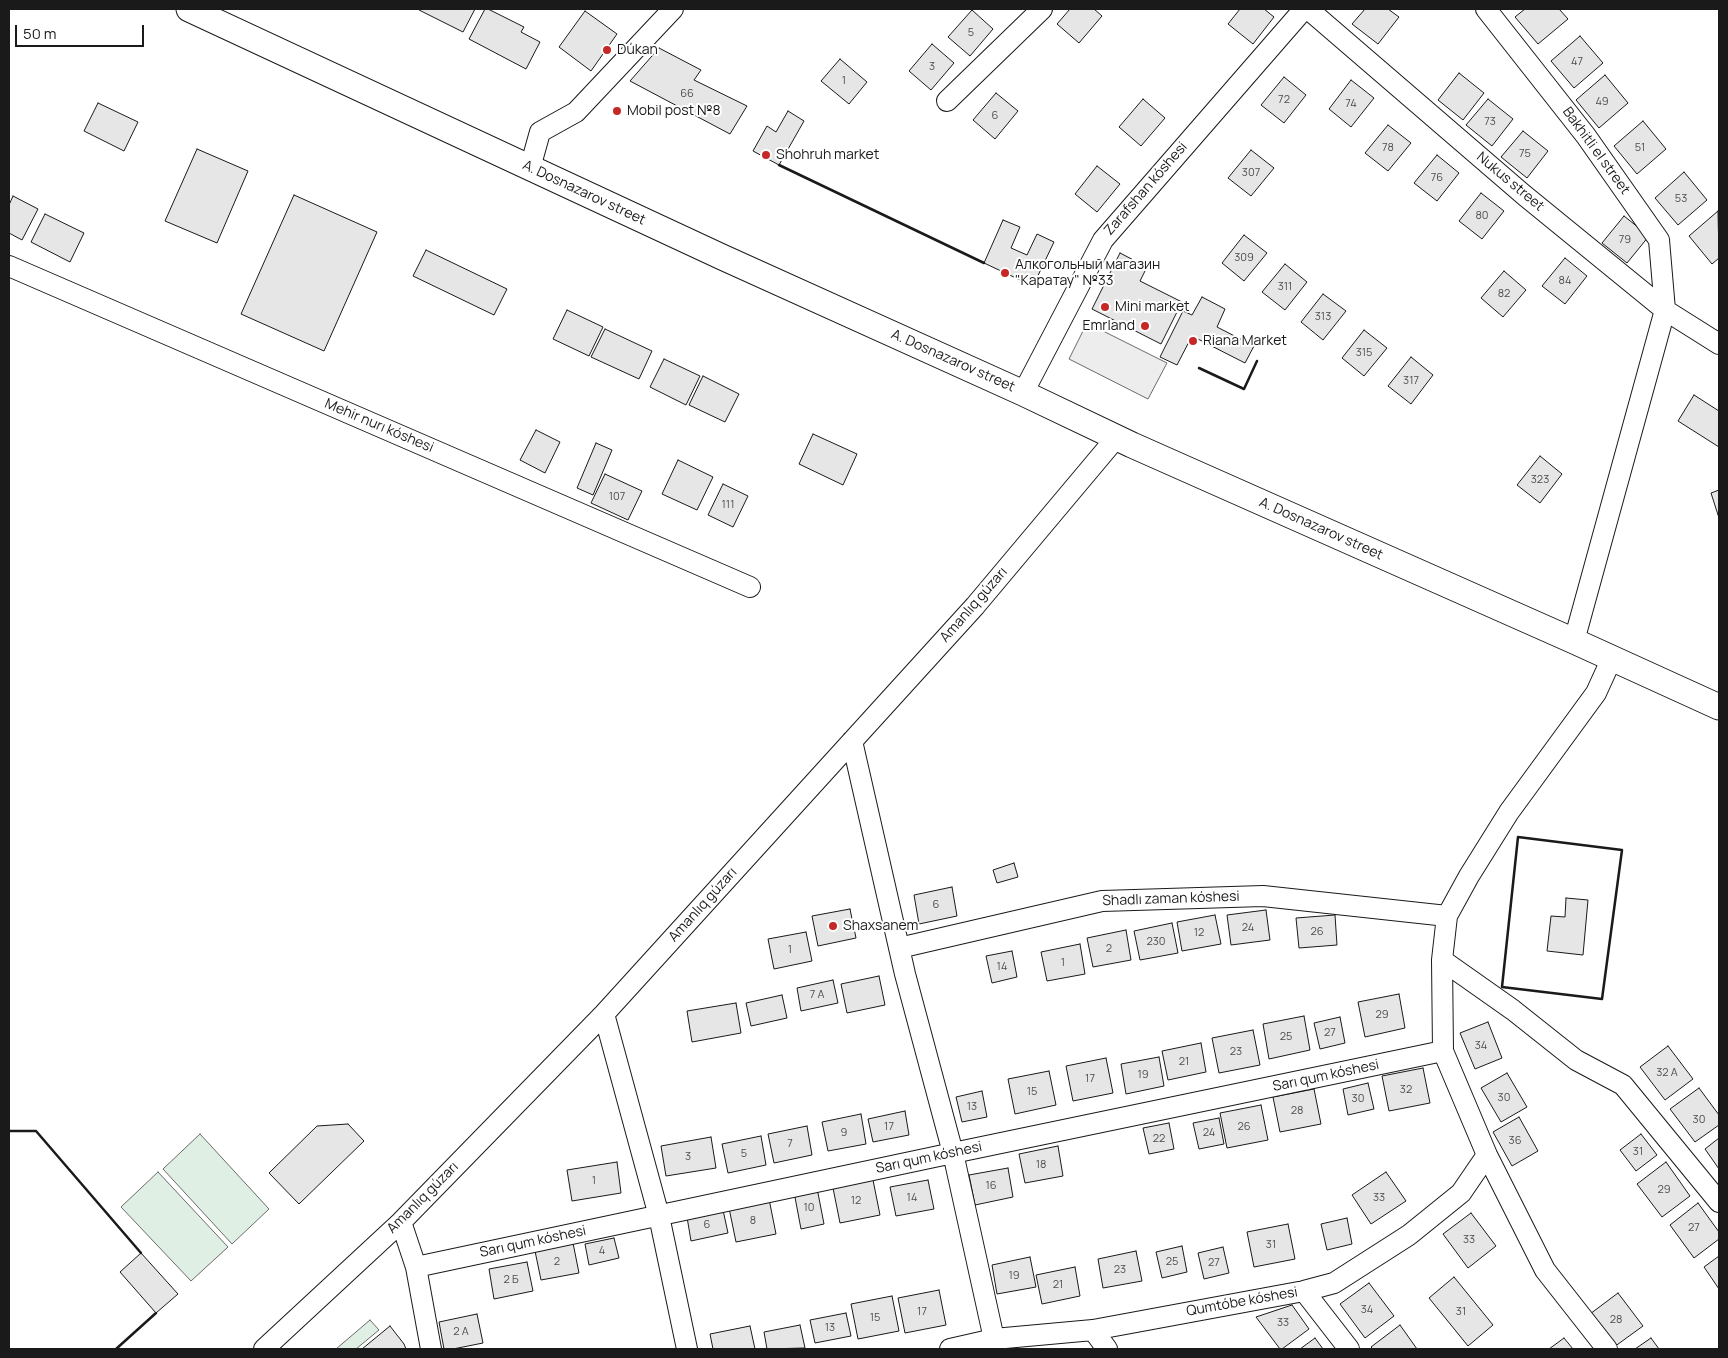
<!DOCTYPE html>
<html>
<head>
<meta charset="utf-8">
<style>
	body { margin:0 }
	#map { position:relative; width:1728px; height:1358px; overflow:hidden; background:#fff; font-family:Manrope,sans-serif }
	canvas { display:block }
	.frame { position:absolute; inset:0; border:10px solid #1a1a1a; pointer-events:none }
	.scale { position:absolute; left:15px; top:25px; width:129px; height:22px; box-sizing:border-box; border:2px solid #1a1a1a; border-top:0; padding-left:6px; font-size:15px; line-height:18px; white-space:nowrap; color:#1a1a1a; -webkit-text-stroke:4px #fff; paint-order:stroke }
</style>
</head>
<body>
<div id="map">
<canvas width="1728" height="1358"></canvas>
<div class="frame"></div>
<div class="scale">50 m</div>
</div>
<script>
const c = document.querySelector('canvas').getContext('2d');
c.lineJoin = 'round';
function fillPath(path, color) { c.fillStyle = color; c.fill(path, 'evenodd'); }
const shape = rows => new Path2D(rows.map(r => 'M' + r).join(''));
function stroke(path, color, width, dash) { c.strokeStyle = color; c.lineWidth = width; c.lineCap = dash ? 'butt' : 'round'; c.setLineDash(dash || []); c.stroke(path); }
function drawText(font, color, halo, rows, align = 'center') {
  c.font = font + ' Manrope,sans-serif'; c.lineWidth = 4; c.setLineDash([]); c.textBaseline = 'middle'; c.strokeStyle = halo; c.fillStyle = color; for (const [text, x, y, turn = 0] of rows) {
    c.save(); c.translate(x, y); c.rotate((+turn || 0) * Math.PI / 180); c.textAlign = isNaN(turn) ? turn : align; if (halo) c.strokeText(text, 0, 0); c.fillText(text, 0, 0); c.restore();
  }
}
const green = shape([
	[200,1134,269,1209,232,1244,163,1169,200,1134],
	[158,1172,228,1247,191,1281,121,1207,158,1172],
	[370,1320,379,1330,356,1349,336,1349,370,1320]
]);
fillPath(green, '#e0efe3');
stroke(green, '#6a6a6a', 1);
const parking = shape([
	[1087,323,1167,363,1148,399,1069,359,1087,323]
]);
fillPath(parking, '#ededed');
stroke(parking, '#6a6a6a', 1);
const building = shape([
	[420,9,475,9,463,32,419,10,420,9],
	[485,9,488,9,524,27,521,32,540,42,526,69,469,39,485,9],
	[1070,9,1094,9,1102,16,1079,43,1057,24,1070,9],
	[1240,9,1264,9,1274,17,1253,44,1228,24,1240,9],
	[1365,9,1388,9,1399,17,1378,44,1352,24,1365,9],
	[1525,9,1559,9,1568,19,1538,44,1515,17,1525,9],
	[972,10,993,29,970,56,948,37,972,10],
	[585,11,617,34,591,71,559,47,585,11],
	[1580,36,1603,63,1574,88,1551,61,1580,36],
	[932,44,954,63,931,90,909,71,932,44],
	[659,48,701,70,694,80,747,106,730,134,630,81,659,48],
	[840,59,867,82,849,104,821,81,840,59],
	[1459,73,1484,93,1463,120,1438,100,1459,73],
	[1605,75,1628,103,1599,128,1576,100,1605,75],
	[1284,77,1306,95,1284,123,1261,105,1284,77],
	[1351,80,1374,98,1351,127,1329,109,1351,80],
	[996,93,1018,111,995,139,973,120,996,93],
	[1143,99,1165,118,1141,146,1119,127,1143,99],
	[1488,99,1513,119,1492,146,1466,125,1488,99],
	[98,103,138,122,124,151,84,131,98,103],
	[788,111,804,121,779,165,753,151,767,126,776,132,788,111],
	[1643,121,1666,149,1637,174,1614,146,1643,121],
	[1388,125,1411,143,1388,171,1365,153,1388,125],
	[1523,131,1548,151,1527,178,1501,157,1523,131],
	[197,149,248,171,217,243,165,221,197,149],
	[1251,150,1274,168,1251,196,1228,178,1251,150],
	[1437,155,1459,173,1437,201,1414,183,1437,155],
	[1097,166,1120,184,1097,212,1075,194,1097,166],
	[1684,172,1707,200,1678,225,1655,198,1684,172],
	[1481,193,1504,211,1482,239,1459,221,1481,193],
	[294,195,377,232,324,351,241,314,294,195],
	[13,196,38,209,22,240,9,233,9,205,13,196],
	[1718,211,1719,258,1712,264,1689,236,1718,211],
	[45,214,84,233,70,262,31,242,45,214],
	[1624,216,1649,236,1627,263,1602,243,1624,216],
	[1003,220,1020,227,1011,248,1027,255,1037,234,1054,242,1033,286,984,263,1003,220],
	[1244,235,1267,253,1244,281,1222,263,1244,235],
	[426,250,507,289,494,315,413,276,426,250],
	[1120,253,1147,267,1140,281,1182,302,1161,344,1092,309,1120,253],
	[1565,258,1587,276,1565,304,1542,286,1565,258],
	[1285,264,1307,282,1285,310,1262,292,1285,264],
	[1504,271,1526,290,1503,317,1481,298,1504,271],
	[1323,294,1346,311,1323,340,1301,322,1323,294],
	[1202,297,1225,309,1217,327,1254,346,1245,363,1192,336,1177,365,1160,357,1183,311,1192,315,1202,297],
	[567,310,603,327,589,356,553,339,567,310],
	[605,329,652,351,639,379,591,357,605,329],
	[1364,330,1387,348,1364,376,1342,358,1364,330],
	[1411,357,1433,375,1411,404,1388,386,1411,357],
	[664,359,700,376,686,405,650,387,664,359],
	[703,376,739,394,725,422,689,405,703,376],
	[1694,395,1719,411,1719,447,1678,421,1694,395],
	[536,430,560,442,545,473,520,460,536,430],
	[813,434,857,454,843,485,799,464,813,434],
	[596,443,612,450,593,495,577,488,596,443],
	[1540,456,1562,474,1540,503,1517,485,1540,456],
	[678,460,713,477,697,510,662,494,678,460],
	[605,474,642,491,628,520,591,503,605,474],
	[723,484,748,496,733,527,708,515,723,484],
	[1719,490,1719,518,1711,493,1719,490],
	[1014,863,1018,877,997,883,993,870,1014,863],
	[952,887,957,916,919,924,914,895,952,887],
	[1566,898,1588,900,1583,955,1547,951,1551,916,1565,917,1566,898],
	[850,909,856,938,818,946,812,916,850,909],
	[1266,910,1270,940,1231,945,1227,915,1266,910],
	[1215,915,1221,944,1182,951,1177,922,1215,915],
	[1335,915,1337,945,1299,948,1296,918,1335,915],
	[1172,923,1178,953,1140,960,1134,931,1172,923],
	[1126,930,1131,960,1093,967,1087,938,1126,930],
	[806,932,812,961,774,969,768,939,806,932],
	[1080,944,1085,974,1047,981,1041,952,1080,944],
	[1012,951,1017,977,992,983,986,956,1012,951],
	[879,976,885,1005,847,1013,841,984,879,976],
	[833,980,838,1003,801,1011,797,988,833,980],
	[1399,994,1405,1028,1365,1037,1358,1002,1399,994],
	[782,995,787,1018,751,1026,746,1003,782,995],
	[736,1003,741,1033,692,1042,687,1011,736,1003],
	[1304,1016,1310,1050,1269,1059,1263,1024,1304,1016],
	[1340,1017,1345,1043,1320,1049,1314,1023,1340,1017],
	[1488,1022,1502,1058,1475,1069,1460,1033,1488,1022],
	[1253,1030,1260,1065,1219,1073,1212,1038,1253,1030],
	[1201,1043,1206,1072,1168,1080,1162,1051,1201,1043],
	[1668,1046,1693,1079,1665,1100,1640,1067,1668,1046],
	[1159,1057,1164,1086,1126,1094,1121,1064,1159,1057],
	[1106,1058,1113,1093,1073,1101,1066,1066,1106,1058],
	[1423,1068,1430,1103,1389,1111,1382,1076,1423,1068],
	[1049,1071,1056,1105,1015,1114,1008,1079,1049,1071],
	[1507,1073,1527,1107,1501,1122,1481,1088,1507,1073],
	[1368,1083,1374,1109,1348,1115,1343,1089,1368,1083],
	[1699,1088,1719,1115,1719,1125,1695,1142,1670,1109,1699,1088],
	[1314,1089,1321,1124,1280,1132,1273,1097,1314,1089],
	[982,1091,987,1117,962,1122,956,1097,982,1091],
	[1261,1105,1268,1140,1227,1148,1220,1113,1261,1105],
	[905,1111,909,1135,873,1142,868,1119,905,1111],
	[861,1114,866,1144,828,1151,822,1122,861,1114],
	[1519,1117,1538,1151,1512,1166,1493,1132,1519,1117],
	[1219,1118,1224,1144,1199,1149,1193,1123,1219,1118],
	[1169,1123,1174,1149,1149,1154,1143,1128,1169,1123],
	[348,1124,364,1141,299,1204,269,1173,317,1126,348,1124],
	[807,1126,812,1155,774,1163,768,1134,807,1126],
	[1641,1134,1657,1155,1636,1171,1620,1150,1641,1134],
	[761,1136,766,1165,728,1173,722,1144,761,1136],
	[711,1137,716,1168,666,1176,661,1146,711,1137],
	[1719,1138,1719,1169,1705,1149,1719,1138],
	[1058,1146,1063,1176,1025,1183,1019,1154,1058,1146],
	[617,1162,621,1193,572,1201,567,1170,617,1162],
	[1666,1162,1690,1196,1662,1217,1637,1184,1666,1162],
	[1008,1168,1013,1197,975,1205,969,1175,1008,1168],
	[1386,1172,1406,1201,1371,1224,1352,1195,1386,1172],
	[873,1180,880,1215,840,1223,833,1188,873,1180],
	[928,1180,934,1209,896,1216,890,1187,928,1180],
	[817,1188,824,1224,801,1229,794,1192,817,1188],
	[769,1199,776,1234,736,1242,729,1208,769,1199],
	[1698,1203,1719,1232,1719,1239,1694,1258,1670,1225,1698,1203],
	[723,1210,728,1233,691,1241,687,1217,723,1210],
	[1471,1213,1496,1246,1468,1268,1443,1234,1471,1213],
	[1347,1218,1352,1244,1327,1250,1321,1224,1347,1218],
	[1288,1224,1295,1259,1254,1267,1247,1232,1288,1224],
	[614,1238,619,1258,589,1265,585,1244,614,1238],
	[573,1243,579,1273,541,1280,535,1251,573,1243],
	[1182,1246,1187,1272,1162,1278,1156,1252,1182,1246],
	[1223,1247,1229,1273,1204,1279,1198,1253,1223,1247],
	[1136,1251,1142,1281,1103,1288,1098,1259,1136,1251],
	[141,1253,178,1294,156,1313,120,1272,141,1253],
	[1719,1256,1719,1289,1704,1267,1719,1256],
	[1030,1257,1036,1287,997,1294,992,1265,1030,1257],
	[527,1262,533,1291,494,1299,489,1269,527,1262],
	[1075,1267,1080,1296,1042,1304,1036,1275,1075,1267],
	[1454,1277,1493,1325,1468,1346,1429,1298,1454,1277],
	[1369,1283,1394,1316,1365,1338,1340,1304,1369,1283],
	[939,1290,946,1325,905,1333,898,1298,939,1290],
	[1618,1293,1643,1326,1614,1347,1590,1314,1618,1293],
	[892,1296,899,1331,858,1339,851,1304,892,1296],
	[1292,1305,1309,1329,1282,1349,1280,1349,1256,1317,1292,1305],
	[846,1313,851,1336,815,1343,810,1320,846,1313],
	[477,1314,483,1343,453,1349,444,1349,439,1322,477,1314],
	[800,1325,805,1348,767,1349,764,1332,800,1325],
	[1400,1325,1417,1349,1373,1349,1371,1347,1400,1325],
	[390,1326,404,1344,406,1349,362,1349,390,1326],
	[750,1326,755,1349,713,1349,710,1334,750,1326],
	[1315,1338,1323,1349,1300,1349,1315,1338],
	[1564,1338,1573,1349,1549,1349,1564,1338],
	[1651,1338,1659,1349,1635,1349,1651,1338]
]);
fillPath(building, '#e6e6e6');
stroke(building, '#1a1a1a', 1);
const minor = shape([
	[1308,9,1524,195,1665,310,1719,344],
	[1486,9,1586,136,1659,240,1665,310,1574,641],
	[947,101,1042,9],
	[530,168,540,132,576,112,673,9],
	[9,266,750,587],
	[1023,393,1103,240,1304,9],
	[852,741,905,974,953,1153,994,1339],
	[899,948,1102,901,1263,896,1447,916],
	[1442,960,1513,1010,1576,1060,1623,1085,1719,1202],
	[604,1014,659,1216,687,1349],
	[401,1222,416,1267,431,1349],
	[416,1267,953,1153,1443,1051],
	[1304,1291,1349,1349],
	[1093,1330,1107,1349],
	[264,1349,401,1222,604,1014,975,606,1116,438],
	[950,1349,994,1339,1093,1330,1304,1291,1334,1283,1409,1235,1461,1193,1487,1155],
	[1607,1349,1545,1270,1487,1155,1443,1051,1442,960,1447,916,1469,876,1509,812,1596,693,1612,658]
]);
const major = shape([
	[189,9,722,257,1023,393,1132,445,1574,641,1719,707]
]);
stroke(minor, '#1a1a1a', 22);
stroke(major, '#1a1a1a', 27);
stroke(minor, '#fff', 20);
stroke(major, '#fff', 25);
stroke(shape([
	[779,165,984,263],
	[1199,368,1244,389,1257,361],
	[1518,837,1622,850,1602,999,1502,987,1518,837],
	[9,1131,36,1131,141,1253],
	[116,1349,156,1313]
]), '#1a1a1a', 2.5);
for (const [x, y, r, color] of [
	[607,50,5,"#c62828"],
	[617,111,5,"#c62828"],
	[766,155,5,"#c62828"],
	[1005,273,5,"#c62828"],
	[1105,307,5,"#c62828"],
	[1145,326,5,"#c62828"],
	[1193,341,5,"#c62828"],
	[833,926,5,"#c62828"]
]) { const dot = new Path2D(); dot.arc(x, y, r, 0, 2 * Math.PI); c.fillStyle = color; c.fill(dot); stroke(dot, '#fff', 2); }
drawText('11px', '#4d4d4d', null, [
	["5",971,33],
	["47",1577,62],
	["3",932,67],
	["1",844,81],
	["66",687,94],
	["72",1284,100],
	["49",1602,102],
	["74",1351,104],
	["6",995,116],
	["73",1490,122],
	["78",1388,148],
	["51",1640,148],
	["75",1525,154],
	["307",1251,173],
	["76",1437,178],
	["53",1681,199],
	["80",1482,216],
	["79",1625,240],
	["309",1244,258],
	["84",1565,281],
	["311",1285,287],
	["82",1504,294],
	["313",1323,317],
	["315",1364,353],
	["317",1411,381],
	["323",1540,480],
	["107",617,497],
	["111",728,505],
	["6",936,905],
	["24",1248,928],
	["26",1317,932],
	["12",1199,933],
	["230",1156,942],
	["2",1109,949],
	["1",790,950],
	["1",1063,963],
	["14",1002,967],
	["7 А",817,995],
	["29",1382,1015],
	["27",1330,1033],
	["25",1286,1037],
	["34",1481,1046],
	["23",1236,1052],
	["21",1184,1062],
	["32 А",1667,1073],
	["19",1143,1075],
	["17",1090,1079],
	["32",1406,1090],
	["15",1032,1092],
	["30",1504,1098],
	["30",1358,1099],
	["13",972,1107],
	["28",1297,1111],
	["30",1699,1120],
	["17",889,1127],
	["26",1244,1127],
	["9",844,1133],
	["24",1209,1133],
	["22",1159,1139],
	["36",1515,1141],
	["7",790,1144],
	["31",1638,1152],
	["5",744,1154],
	["3",688,1157],
	["18",1041,1165],
	["1",594,1181],
	["16",991,1186],
	["29",1664,1190],
	["14",912,1198],
	["33",1379,1198],
	["12",856,1201],
	["10",809,1208],
	["8",753,1221],
	["6",707,1225],
	["27",1694,1228],
	["33",1469,1240],
	["31",1271,1245],
	["4",602,1251],
	["2",557,1262],
	["25",1172,1262],
	["27",1214,1263],
	["23",1120,1270],
	["19",1014,1276],
	["2 Б",511,1280],
	["21",1058,1285],
	["34",1367,1310],
	["17",922,1312],
	["31",1461,1312],
	["15",875,1318],
	["28",1616,1320],
	["33",1283,1323],
	["13",830,1328],
	["2 А",461,1332]
]);
drawText('14px', '#1a1a1a', '#fff', [
	["Dúkan",617,50],
	["Mobil post №8",627,111],
	["Shohruh market",776,155],
	["Алкогольный магазин",1015,265],
	["\"Каратау\" №33",1015,281],
	["Mini market",1115,307],
	["Emrland",1135,326,"right"],
	["Riana Market",1203,341],
	["Shaxsanem",843,926]
], 'left');
drawText('14px', '#1a1a1a', '#fff', [
	["Bakhitli el street",1596,151,54],
	["Nukus street",1510,182,40],
	["Zarafshan kóshesi",1146,189,-49],
	["A. Dosnazarov street",584,193,25],
	["A. Dosnazarov street",953,361,24],
	["Mehir nurı kóshesi",379,426,23],
	["A. Dosnazarov street",1321,529,24],
	["Amanlıq gúzarı",974,605,-49],
	["Shadlı zaman kóshesi",1171,899,-2],
	["Amanlıq gúzarı",703,905,-48],
	["Sarı qum kóshesi",1326,1076,-12],
	["Sarı qum kóshesi",929,1158,-12],
	["Amanlıq gúzarı",423,1198,-45],
	["Sarı qum kóshesi",533,1242,-12],
	["Qumtóbe kóshesi",1242,1302,-10]
]);
</script>
</body>
</html>
